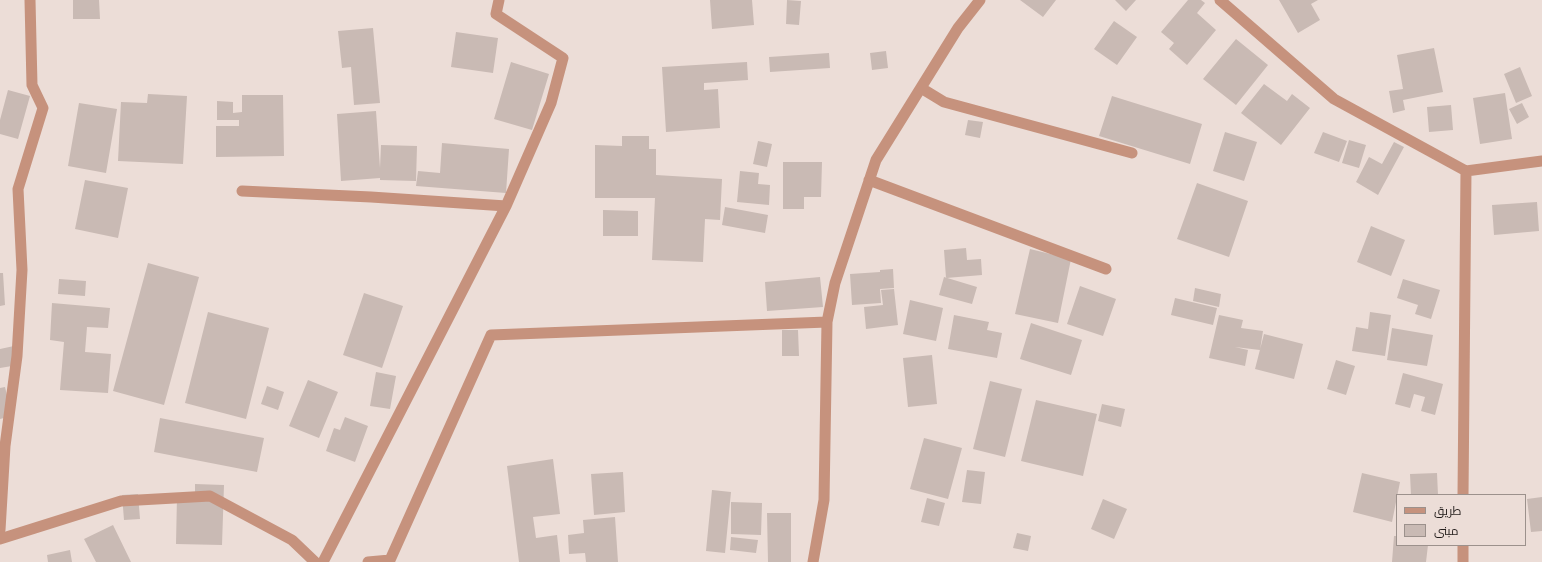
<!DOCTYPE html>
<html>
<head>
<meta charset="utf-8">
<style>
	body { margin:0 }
	#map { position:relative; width:1542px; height:562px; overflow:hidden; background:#ecddd7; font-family:"Archivo Narrow",Cairo,sans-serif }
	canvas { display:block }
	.legend { position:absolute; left:1396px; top:494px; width:130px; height:52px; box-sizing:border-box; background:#ecddd7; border:1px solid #9c918c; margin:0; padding:5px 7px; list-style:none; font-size:12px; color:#241e1c }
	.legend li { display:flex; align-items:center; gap:8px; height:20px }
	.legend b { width:20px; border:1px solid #9c918c }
</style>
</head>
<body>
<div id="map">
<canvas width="1542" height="562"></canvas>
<ul class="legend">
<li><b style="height:5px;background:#c6927d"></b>طريق</li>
<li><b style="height:11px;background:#c9bab4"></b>مبنى</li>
</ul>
</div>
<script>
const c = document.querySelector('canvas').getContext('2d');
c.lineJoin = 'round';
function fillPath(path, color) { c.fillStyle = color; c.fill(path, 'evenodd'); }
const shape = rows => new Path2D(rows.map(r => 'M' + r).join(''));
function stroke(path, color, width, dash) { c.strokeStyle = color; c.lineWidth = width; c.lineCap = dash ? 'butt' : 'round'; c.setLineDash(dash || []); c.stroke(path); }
fillPath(shape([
	[73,0,99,0,100,19,73,19],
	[710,0,752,0,754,25,712,29],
	[787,0,801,1,799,25,786,24],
	[1020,0,1056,0,1043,17],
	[1115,0,1136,0,1126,11],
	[1188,0,1201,0,1205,3,1197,13,1216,30,1187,65,1169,49,1174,43,1161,32],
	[1279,0,1318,0,1311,4,1320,20,1298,33],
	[1114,21,1137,37,1117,65,1094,49],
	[373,28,380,103,354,105,351,67,342,68,338,31],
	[456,32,498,38,493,73,451,67],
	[1236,39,1268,65,1236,105,1203,79],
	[1434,48,1443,92,1403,100,1405,110,1393,113,1389,91,1403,89,1397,55],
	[886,51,888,68,872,70,870,53],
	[829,53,830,68,770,72,769,57],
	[511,62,549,74,532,130,494,119],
	[747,62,748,80,704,83,704,90,718,89,720,128,666,132,662,67],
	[1520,67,1532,96,1516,103,1504,74],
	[1264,84,1287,101,1292,94,1310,108,1281,145,1241,113],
	[8,90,30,96,18,139,0,134,0,120],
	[1505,93,1512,139,1480,144,1473,98],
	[148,94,187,96,183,164,118,161,121,102,147,103],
	[242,95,283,95,284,156,216,157,216,126,239,126,239,120,217,120,217,101,233,102,233,113,242,112],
	[1112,96,1202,124,1190,164,1099,136],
	[79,103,117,109,106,173,68,166],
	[1522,103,1529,117,1517,124,1509,109],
	[1451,105,1453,130,1429,132,1427,107],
	[376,111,380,168,381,145,417,146,416,181,380,180,380,178,341,181,337,114],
	[968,120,983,122,980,138,965,135],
	[1225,132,1257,142,1244,181,1213,171],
	[1323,132,1347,141,1339,162,1314,153],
	[622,136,649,136,649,149,656,149,656,175,722,179,720,220,705,219,703,262,652,260,655,198,595,198,595,145,622,146],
	[1349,140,1366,145,1359,168,1342,163],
	[758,141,772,144,767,167,753,164],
	[1394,142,1404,147,1378,195,1356,182,1369,157,1382,164],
	[442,143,509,149,506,193,416,186,418,171,440,173],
	[783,162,822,162,821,197,804,197,804,209,783,209],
	[740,171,759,173,758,184,770,185,769,205,737,202],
	[85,180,128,188,118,238,75,229],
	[1197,183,1248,201,1229,257,1177,239],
	[1537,202,1539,231,1494,235,1492,205],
	[725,207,768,215,765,233,722,225],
	[603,210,638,211,638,236,603,236],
	[1371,226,1405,240,1391,276,1357,262],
	[966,248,967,260,981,259,982,275,946,278,944,250],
	[1030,249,1071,259,1058,323,1015,314],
	[148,263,199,277,164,405,113,391],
	[893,269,894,288,880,289,881,303,852,305,850,274,880,272,880,270],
	[0,273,3,273,5,305,0,306],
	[820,277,823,307,767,311,765,282],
	[944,277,977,287,972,304,939,295],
	[59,279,86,281,85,296,58,294],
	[1403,279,1440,290,1431,319,1415,314,1418,305,1397,298],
	[1080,286,1116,299,1103,336,1067,324],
	[1195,288,1221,294,1219,307,1193,301],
	[894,289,898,325,866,329,864,307,883,305,881,290],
	[364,293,403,306,382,368,343,355],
	[1175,298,1217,308,1213,325,1171,315],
	[910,300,943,308,936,341,903,334],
	[52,303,110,308,108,328,87,327,85,352,111,354,108,393,60,390,64,342,50,340],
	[208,312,269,328,246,419,185,403],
	[1370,312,1391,315,1385,356,1352,351,1356,327,1368,329],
	[954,315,989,322,987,330,1002,333,997,358,948,349],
	[1219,315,1243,320,1241,328,1263,331,1260,350,1235,347,1248,350,1245,366,1209,358],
	[1031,323,1082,340,1071,375,1020,359],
	[1392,328,1433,335,1427,366,1387,360],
	[782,330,798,330,799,356,782,356],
	[1264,334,1303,344,1294,379,1255,369],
	[14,346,18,365,0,368,0,349],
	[932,355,937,404,908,407,903,358],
	[1336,360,1355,366,1346,395,1327,389],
	[376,372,396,376,390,409,370,406],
	[1403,373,1443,384,1435,415,1421,411,1425,397,1414,394,1410,408,1395,404],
	[308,380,338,392,319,438,289,426],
	[990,381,1022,389,1005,457,973,449],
	[267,386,284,392,278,410,261,404],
	[5,387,12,416,0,419,0,388],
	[1036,400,1097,414,1083,476,1021,461],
	[1102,404,1125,409,1121,427,1098,421],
	[345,417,368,426,355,462,326,451,334,428,340,430],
	[160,418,264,438,257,472,154,452],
	[924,438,962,448,948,499,910,489],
	[553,459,560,514,533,517,536,538,557,535,560,562,519,562,507,466],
	[967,470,985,472,981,504,962,502],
	[623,472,625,512,594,515,591,474],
	[1362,473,1400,482,1392,522,1353,512],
	[1437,473,1438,495,1411,495,1410,474],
	[195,484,224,485,222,545,176,544,177,496,195,496],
	[712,490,731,492,725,553,706,551],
	[138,494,140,519,124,520,122,495],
	[1542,497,1542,531,1531,532,1527,499],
	[927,498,945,503,939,526,921,522],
	[1103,499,1127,509,1114,539,1091,529],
	[731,502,762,503,761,535,731,534],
	[767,513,791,513,791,562,768,562],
	[615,517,618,562,586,562,585,553,569,554,568,535,584,533,583,520],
	[113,525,131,562,96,562,84,539],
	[1017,533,1031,536,1028,551,1013,548],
	[1394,536,1397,536,1397,545,1428,545,1426,562,1392,562],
	[731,537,758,540,756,553,730,550],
	[70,550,72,562,48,562,47,555]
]), '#c9bab4');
stroke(shape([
	[1220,0,1334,99,1466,171,1542,161],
	[921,88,944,102,1132,153],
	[869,180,1106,269],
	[242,191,371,197,506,206],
	[1463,495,1466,171],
	[0,530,5,446,17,356,22,270,18,189,43,108,32,85,30,0],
	[0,539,121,501,210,496,292,540,315,562],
	[323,562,506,206,551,103,563,58,496,14,499,0],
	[368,562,390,560,491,335,827,322],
	[813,562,824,500,827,322,835,283,876,160,958,28,980,0],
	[1463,562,1463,545]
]), '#c6927d', 11);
</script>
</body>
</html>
